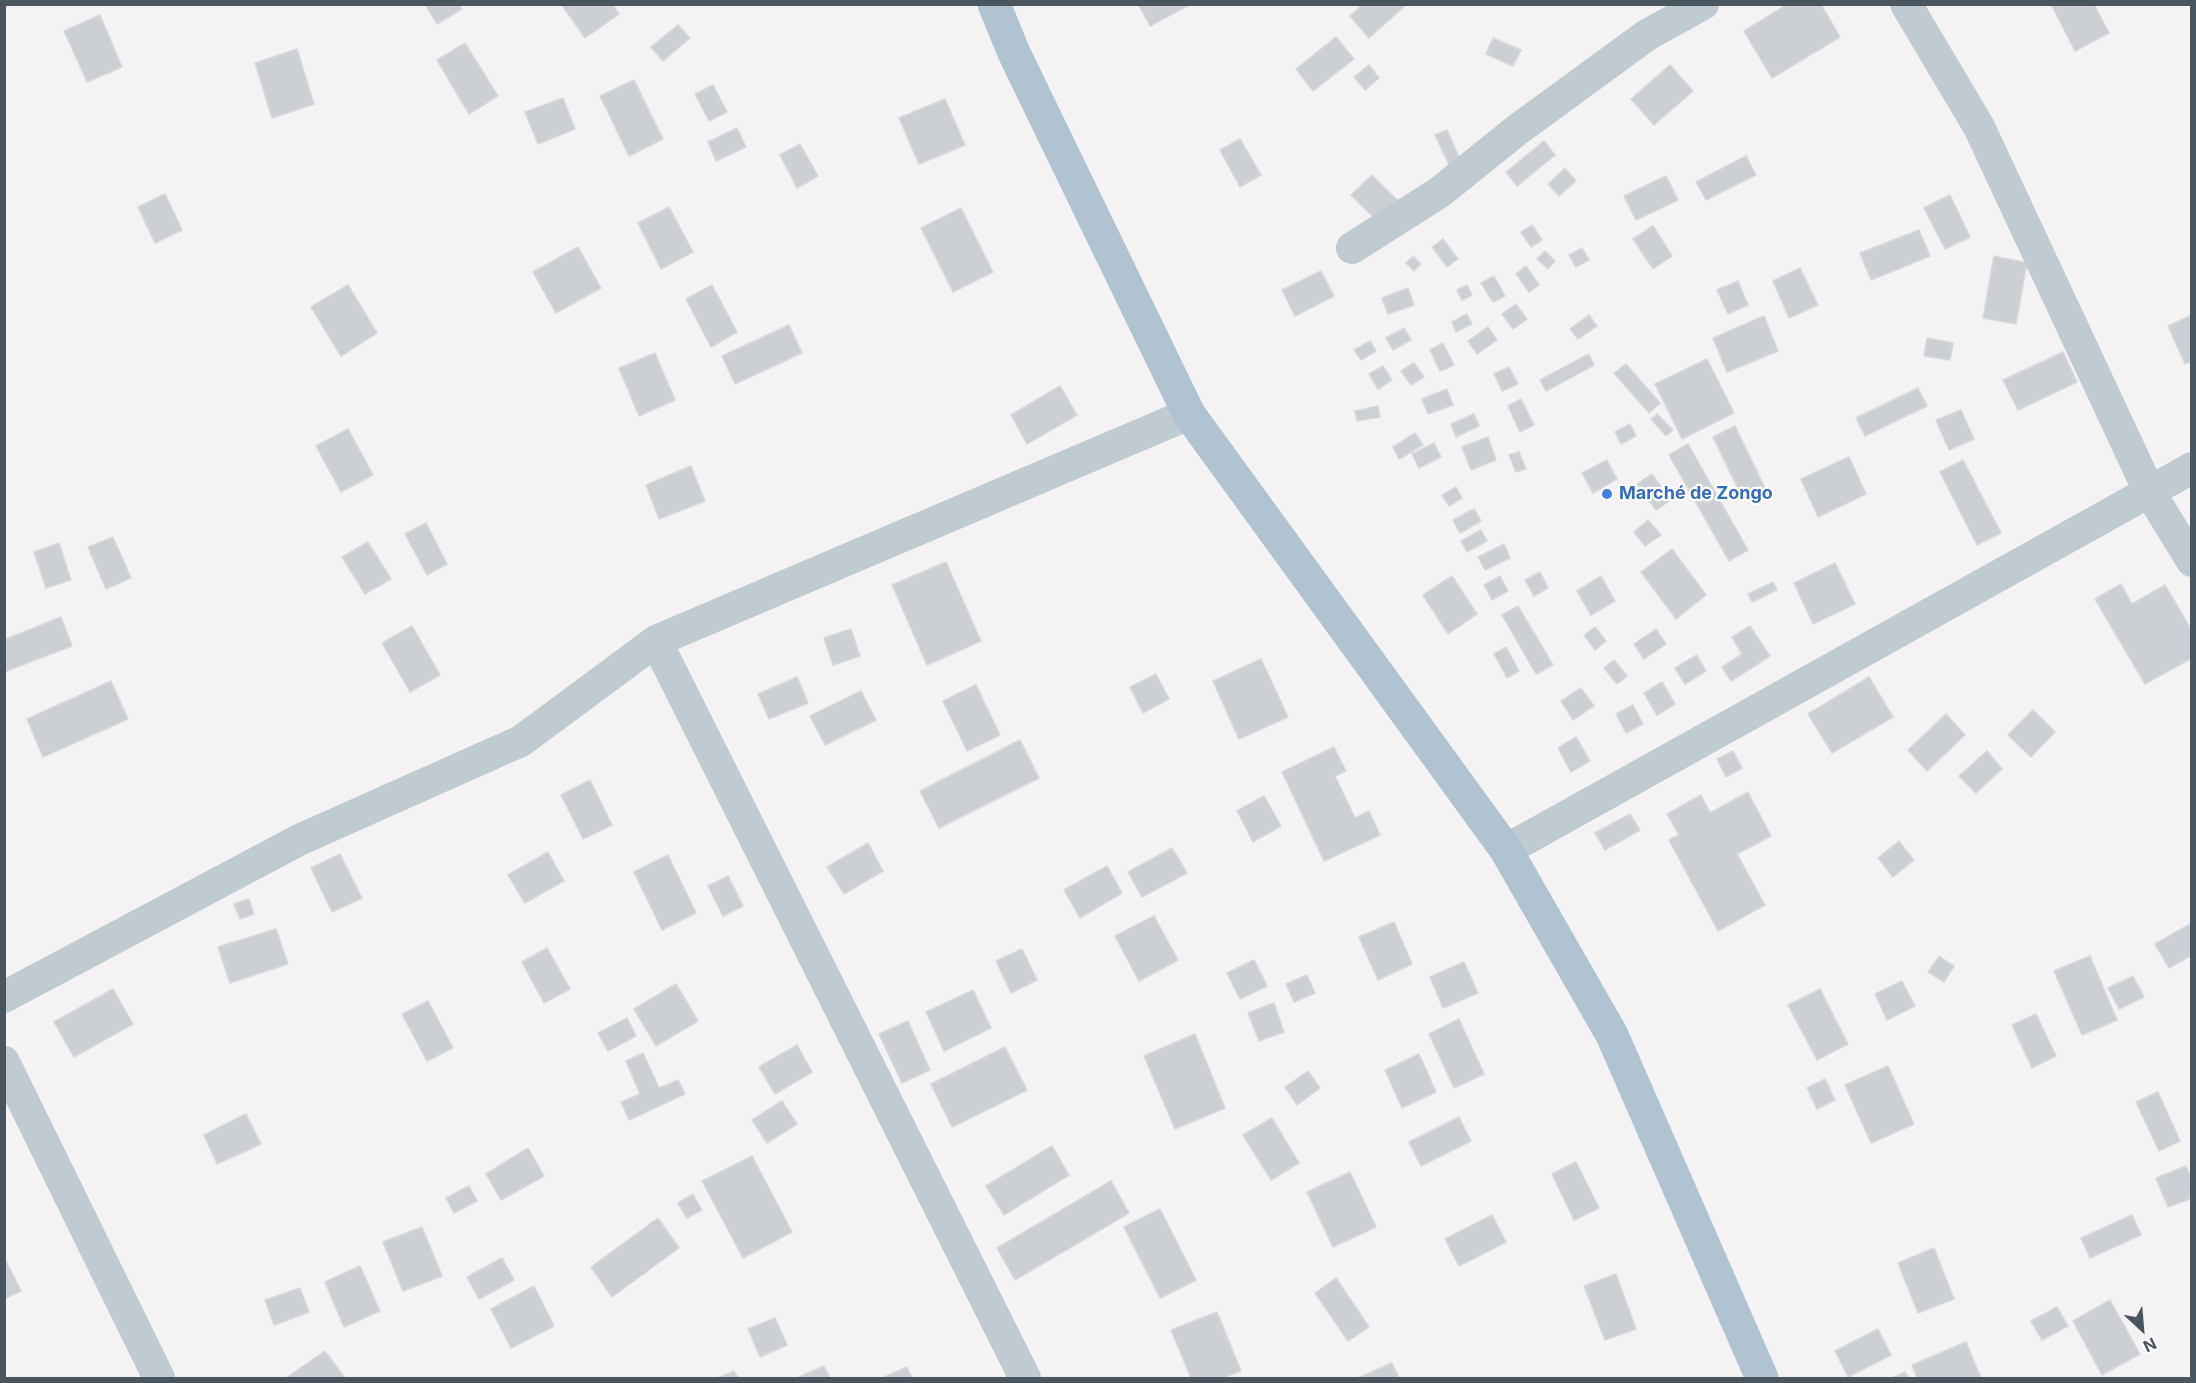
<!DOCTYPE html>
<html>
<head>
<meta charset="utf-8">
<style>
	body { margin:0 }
	#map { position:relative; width:2196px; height:1383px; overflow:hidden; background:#f4f2f2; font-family:Inter,sans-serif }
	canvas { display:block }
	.frame { position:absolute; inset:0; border:6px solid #495660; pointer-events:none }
	.north { position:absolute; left:2112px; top:1299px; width:60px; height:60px; -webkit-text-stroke:4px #fff; paint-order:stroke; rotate:154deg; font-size:16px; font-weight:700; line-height:24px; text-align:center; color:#495660 }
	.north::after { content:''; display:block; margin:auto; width:21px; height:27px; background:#495660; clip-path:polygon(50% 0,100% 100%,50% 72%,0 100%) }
</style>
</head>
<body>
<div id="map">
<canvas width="2196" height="1383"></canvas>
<div class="frame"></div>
<div class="north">N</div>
</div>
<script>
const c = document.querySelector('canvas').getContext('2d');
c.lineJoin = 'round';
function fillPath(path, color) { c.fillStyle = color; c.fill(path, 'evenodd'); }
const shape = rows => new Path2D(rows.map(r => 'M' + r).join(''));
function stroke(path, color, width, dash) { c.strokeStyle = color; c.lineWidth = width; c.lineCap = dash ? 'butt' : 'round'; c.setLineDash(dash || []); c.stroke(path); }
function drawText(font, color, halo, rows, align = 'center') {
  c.font = font + ' Inter,sans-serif'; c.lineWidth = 4.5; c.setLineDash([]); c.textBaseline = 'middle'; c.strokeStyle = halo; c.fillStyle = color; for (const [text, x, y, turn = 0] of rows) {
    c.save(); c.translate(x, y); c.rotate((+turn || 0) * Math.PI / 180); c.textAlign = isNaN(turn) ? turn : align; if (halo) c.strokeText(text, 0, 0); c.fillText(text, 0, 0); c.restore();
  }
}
const building = shape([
	[425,4,459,4,462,9,437,24,425,4],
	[561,4,612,4,619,14,585,38,561,4],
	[1138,4,1191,4,1150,26,1138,4],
	[1363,4,1407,4,1369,38,1350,16,1363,4],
	[1788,4,1821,4,1840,37,1772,78,1744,31,1788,4],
	[2055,4,2094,4,2109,33,2075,51,2052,6,2055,4],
	[100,15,122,67,87,82,64,31,100,15],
	[678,25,690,38,663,61,651,47,678,25],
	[1336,37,1354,59,1313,91,1296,69,1336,37],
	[1493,38,1521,50,1513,66,1486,54,1493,38],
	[465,43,498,96,469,114,437,60,465,43],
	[297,49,314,104,272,118,255,63,297,49],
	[1369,65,1379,78,1365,90,1354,77,1369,65],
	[1670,65,1693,91,1654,125,1631,99,1670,65],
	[634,80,663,139,629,156,600,96,634,80],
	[713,85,727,112,709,121,695,94,713,85],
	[563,98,575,129,538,144,525,112,563,98],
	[945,99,965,145,919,164,899,118,945,99],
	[737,128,746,147,716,161,708,142,737,128],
	[1447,130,1461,161,1450,167,1435,135,1447,130],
	[1240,139,1261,175,1240,187,1220,150,1240,139],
	[1544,141,1555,155,1517,186,1506,172,1544,141],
	[800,144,818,176,797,188,780,155,800,144],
	[1746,156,1756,175,1706,200,1696,182,1746,156],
	[1565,168,1576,181,1559,196,1548,184,1565,168],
	[1372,175,1397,200,1376,220,1351,195,1372,175],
	[1666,176,1678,200,1636,220,1624,196,1666,176],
	[165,194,182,230,155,243,138,207,165,194],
	[1950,195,1970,237,1945,249,1924,208,1950,195],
	[669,207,693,252,661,269,638,223,669,207],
	[961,208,993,272,953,292,921,228,961,208],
	[1532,225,1542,240,1531,247,1521,232,1532,225],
	[1653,226,1672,256,1653,269,1633,239,1653,226],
	[1919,230,1930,256,1871,280,1860,253,1919,230],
	[1443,239,1458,259,1447,267,1432,247,1443,239],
	[578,247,601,288,556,313,533,272,578,247],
	[1582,248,1589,260,1576,267,1569,255,1582,248],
	[1545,251,1555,261,1548,269,1537,259,1545,251],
	[1413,256,1421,264,1414,271,1406,263,1413,256],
	[1994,256,2027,263,2016,324,1983,318,1994,256],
	[1526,266,1539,285,1529,292,1516,274,1526,266],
	[1800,268,1818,305,1789,318,1773,281,1800,268],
	[1321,271,1334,296,1295,316,1282,290,1321,271],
	[1494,276,1505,296,1493,302,1481,283,1494,276],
	[1738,281,1748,305,1728,314,1717,290,1738,281],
	[348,285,377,333,341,356,311,307,348,285],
	[712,285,737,332,711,347,686,299,712,285],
	[1467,285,1472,295,1462,300,1457,290,1467,285],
	[1408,288,1414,305,1388,314,1382,298,1408,288],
	[1516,304,1527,319,1513,329,1502,314,1516,304],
	[1467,314,1472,324,1456,332,1452,322,1467,314],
	[1589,315,1597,326,1578,339,1570,329,1589,315],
	[2192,315,2192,361,2185,364,2168,326,2192,315],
	[1764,316,1778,351,1727,372,1713,338,1764,316],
	[789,325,802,353,735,384,722,356,789,325],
	[1488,327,1497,340,1477,354,1468,341,1488,327],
	[1404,328,1411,340,1393,350,1386,338,1404,328],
	[1927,338,1953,343,1950,360,1924,356,1927,338],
	[1370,341,1376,351,1361,360,1354,350,1370,341],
	[1443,343,1454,365,1440,371,1430,350,1443,343],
	[2063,352,2077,382,2018,410,2003,380,2063,352],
	[655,353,675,400,639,416,619,368,655,353],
	[1589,354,1594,365,1546,391,1540,380,1589,354],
	[1707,359,1734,413,1682,439,1655,384,1707,359],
	[1414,363,1424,377,1411,385,1401,371,1414,363],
	[1626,364,1660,403,1649,413,1614,373,1626,364],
	[1383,366,1392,380,1378,389,1369,374,1383,366],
	[1509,367,1518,384,1502,391,1494,374,1509,367],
	[1060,386,1077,415,1027,444,1011,415,1060,386],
	[1918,388,1927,406,1865,436,1856,418,1918,388],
	[1447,389,1453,405,1428,414,1422,399,1447,389],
	[1521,399,1534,425,1520,432,1508,406,1521,399],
	[1378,406,1380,417,1357,421,1355,411,1378,406],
	[1961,410,1974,439,1949,450,1936,420,1961,410],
	[1474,414,1479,426,1456,437,1451,424,1474,414],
	[1657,414,1673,430,1666,436,1651,419,1657,414],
	[1630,424,1636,436,1621,444,1615,432,1630,424],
	[1735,426,1765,488,1743,499,1713,437,1735,426],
	[348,429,373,475,341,492,316,446,348,429],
	[1415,433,1423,445,1399,459,1393,447,1415,433],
	[1488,437,1496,460,1471,470,1462,447,1488,437],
	[1434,443,1441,457,1419,468,1412,454,1434,443],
	[1688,444,1748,550,1729,561,1669,455,1688,444],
	[1519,452,1526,469,1516,472,1509,455,1519,452],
	[1849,457,1866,494,1818,517,1801,479,1849,457],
	[1607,460,1617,479,1593,493,1582,473,1607,460],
	[1963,460,2001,533,1977,545,1940,472,1963,460],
	[691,466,705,501,659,519,646,485,691,466],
	[1652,474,1671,500,1656,510,1637,484,1652,474],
	[1456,487,1462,498,1449,506,1442,495,1456,487],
	[1474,509,1481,521,1460,533,1453,520,1474,509],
	[1648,520,1661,535,1645,546,1634,532,1648,520],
	[426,523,447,564,427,575,405,534,426,523],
	[1481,530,1487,541,1467,552,1461,541,1481,530],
	[113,537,131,578,106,589,88,547,113,537],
	[368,542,391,579,365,594,342,557,368,542],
	[59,543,71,580,46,588,34,552,59,543],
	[1504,544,1510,558,1485,570,1478,557,1504,544],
	[1672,549,1706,595,1676,619,1641,572,1672,549],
	[946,562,981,641,927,665,892,585,946,562],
	[1835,563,1855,604,1813,624,1794,583,1835,563],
	[1540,572,1548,588,1534,596,1525,580,1540,572],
	[1452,576,1477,614,1448,634,1423,595,1452,576],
	[1500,576,1508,591,1492,600,1484,585,1500,576],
	[1601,576,1615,601,1591,615,1577,591,1601,576],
	[1773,582,1777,590,1752,602,1748,594,1773,582],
	[2121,584,2132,604,2165,585,2192,631,2192,658,2145,684,2095,599,2121,584],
	[1518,606,1553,665,1536,674,1502,615,1518,606],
	[61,617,72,646,4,672,4,640,61,617],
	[412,626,440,675,410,692,382,643,412,626],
	[1750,626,1770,656,1731,681,1722,667,1742,654,1732,637,1750,626],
	[1595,627,1606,641,1595,650,1584,635,1595,627],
	[851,629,860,656,833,665,824,638,851,629],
	[1656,629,1666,644,1644,659,1634,644,1656,629],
	[1506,647,1519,671,1507,678,1494,654,1506,647],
	[1697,655,1706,671,1685,684,1675,668,1697,655],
	[1261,659,1288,717,1239,739,1213,681,1261,659],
	[1614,660,1627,676,1617,684,1604,668,1614,660],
	[1156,674,1169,699,1143,713,1130,687,1156,674],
	[797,677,808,703,769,719,758,694,797,677],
	[1869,677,1893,717,1832,753,1808,714,1869,677],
	[111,681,128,719,43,757,27,719,111,681],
	[1662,682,1675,704,1657,715,1644,693,1662,682],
	[976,685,1000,735,967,751,943,701,976,685],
	[1581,688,1594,706,1573,720,1561,701,1581,688],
	[861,691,876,720,825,745,810,716,861,691],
	[1633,705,1643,724,1626,733,1616,714,1633,705],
	[2033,710,2055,732,2031,757,2008,735,2033,710],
	[1946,714,1965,735,1927,771,1908,750,1946,714],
	[1576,737,1590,761,1571,772,1558,748,1576,737],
	[1020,740,1039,778,939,828,920,791,1020,740],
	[1334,747,1346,771,1335,776,1355,818,1369,811,1380,835,1324,861,1282,772,1334,747],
	[1733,751,1742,768,1726,777,1717,759,1733,751],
	[1987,751,2002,769,1976,793,1959,776,1987,751],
	[590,780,612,825,583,839,561,795,590,780],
	[1748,792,1771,836,1737,854,1765,905,1718,931,1669,840,1679,835,1667,814,1701,795,1710,813,1748,792],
	[1264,796,1281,826,1253,842,1237,811,1264,796],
	[1630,814,1640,830,1605,850,1595,833,1630,814],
	[1899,841,1914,860,1893,877,1878,858,1899,841],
	[868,843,883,871,844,894,827,867,868,843],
	[1172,848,1187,873,1142,897,1128,872,1172,848],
	[548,852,564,881,525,903,508,875,548,852],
	[340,854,362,898,332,912,311,868,340,854],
	[668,855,696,913,662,930,634,872,668,855],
	[1107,866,1122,893,1080,918,1064,890,1107,866],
	[728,876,743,906,723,916,708,886,728,876],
	[249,899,254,914,240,919,234,904,249,899],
	[1154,916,1178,960,1139,981,1115,936,1154,916],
	[1394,922,1412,964,1378,980,1359,937,1394,922],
	[2192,923,2192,955,2169,968,2155,944,2192,923],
	[276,929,288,964,230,983,218,947,276,929],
	[547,948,570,989,544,1003,522,962,547,948],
	[1022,949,1037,980,1011,993,996,961,1022,949],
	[1939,956,1954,966,1944,982,1928,972,1939,956],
	[2090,956,2117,1020,2082,1035,2054,971,2090,956],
	[1254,960,1267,986,1240,999,1227,973,1254,960],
	[1464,962,1478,993,1443,1008,1430,977,1464,962],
	[1307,975,1315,993,1294,1002,1286,984,1307,975],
	[2133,976,2144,997,2119,1009,2108,988,2133,976],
	[1902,981,1915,1006,1887,1020,1875,994,1902,981],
	[676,984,698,1021,656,1046,634,1009,676,984],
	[113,989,133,1024,74,1057,54,1022,113,989],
	[1820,989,1848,1044,1817,1060,1788,1005,1820,989],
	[973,990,991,1028,944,1051,926,1012,973,990],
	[428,1001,453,1048,427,1061,402,1014,428,1001],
	[1274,1003,1284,1032,1259,1041,1248,1013,1274,1003],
	[2036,1014,2056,1056,2032,1068,2012,1025,2036,1014],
	[627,1018,636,1036,608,1051,598,1033,627,1018],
	[1459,1019,1484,1074,1454,1088,1429,1034,1459,1019],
	[908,1021,930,1070,902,1083,879,1034,908,1021],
	[1195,1034,1225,1108,1175,1129,1144,1056,1195,1034],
	[797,1045,812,1072,775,1094,759,1067,797,1045],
	[1005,1047,1027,1090,952,1127,931,1084,1005,1047],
	[643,1053,659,1088,678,1080,685,1094,629,1120,621,1102,640,1094,626,1061,643,1053],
	[1419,1054,1436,1092,1402,1108,1385,1070,1419,1054],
	[1888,1066,1914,1124,1871,1143,1845,1085,1888,1066],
	[1308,1071,1320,1088,1297,1105,1285,1087,1308,1071],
	[1825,1079,1835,1100,1817,1109,1807,1088,1825,1079],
	[2158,1092,2180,1141,2159,1151,2136,1102,2158,1092],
	[782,1101,797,1124,767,1143,752,1120,782,1101],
	[246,1114,261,1144,217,1164,204,1135,246,1114],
	[1459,1117,1471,1141,1421,1166,1409,1142,1459,1117],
	[1272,1118,1299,1163,1271,1180,1243,1135,1272,1118],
	[1052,1146,1069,1175,1004,1215,986,1186,1052,1146],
	[528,1148,544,1176,501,1200,486,1174,528,1148],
	[752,1156,792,1232,743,1258,702,1181,752,1156],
	[1576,1162,1599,1208,1574,1220,1552,1174,1576,1162],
	[2186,1166,2192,1181,2192,1198,2168,1207,2156,1178,2186,1166],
	[1350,1172,1376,1227,1333,1247,1307,1192,1350,1172],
	[1111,1181,1129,1213,1015,1280,997,1248,1111,1181],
	[469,1186,477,1201,454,1213,446,1198,469,1186],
	[693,1194,702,1210,687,1218,678,1203,693,1194],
	[1160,1209,1196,1280,1160,1298,1124,1227,1160,1209],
	[1492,1215,1506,1242,1459,1266,1445,1239,1492,1215],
	[2132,1215,2141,1235,2090,1258,2081,1238,2132,1215],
	[658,1218,679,1248,612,1297,591,1267,658,1218],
	[422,1227,442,1276,403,1291,383,1242,422,1227],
	[1934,1248,1954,1299,1918,1313,1898,1263,1934,1248],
	[4,1257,21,1291,4,1299,4,1257],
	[502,1258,514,1280,479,1299,467,1277,502,1258],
	[360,1266,380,1311,344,1327,325,1282,360,1266],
	[1616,1274,1636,1329,1605,1340,1584,1286,1616,1274],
	[1336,1278,1369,1327,1348,1341,1315,1293,1336,1278],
	[534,1286,554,1326,511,1348,491,1309,534,1286],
	[300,1288,309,1312,274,1325,265,1300,300,1288],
	[2110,1300,2140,1354,2102,1375,2073,1321,2110,1300],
	[2057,1307,2068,1326,2042,1340,2031,1321,2057,1307],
	[1217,1312,1241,1371,1223,1378,1191,1378,1171,1330,1217,1312],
	[775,1318,787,1345,760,1357,748,1329,775,1318],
	[1878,1329,1891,1355,1848,1377,1835,1351,1878,1329],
	[1966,1342,1981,1378,1917,1378,1912,1365,1966,1342],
	[325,1351,345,1378,286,1378,325,1351],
	[1392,1363,1399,1378,1358,1378,1392,1363],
	[824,1366,830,1378,797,1378,824,1366],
	[907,1367,912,1378,882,1378,907,1367],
	[734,1371,738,1378,718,1378,734,1371],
	[1905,1372,1909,1378,1893,1378,1905,1372]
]);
fillPath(building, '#cccfd4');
stroke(building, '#d6d8dd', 1.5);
stroke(shape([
	[1906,4,1979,127,2149,491,2192,561],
	[1352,248,1440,192,1517,130,1647,35,1703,4],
	[656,641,1025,1378],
	[1506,850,2192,468],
	[4,997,299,840,521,741,656,641,1189,414],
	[4,1062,159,1378]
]), '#c0cad1', 32);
stroke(shape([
	[994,4,1014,53,1189,414,1506,850,1612,1035,1762,1378]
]), '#b1c2d1', 33);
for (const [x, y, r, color] of [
	[1607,494,6,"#3f7fe0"]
]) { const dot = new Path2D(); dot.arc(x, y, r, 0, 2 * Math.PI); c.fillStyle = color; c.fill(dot); stroke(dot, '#fff', 2); }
drawText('bold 18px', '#366cbe', '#fff', [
	["Marché de Zongo",1619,494]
], 'left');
</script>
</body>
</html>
